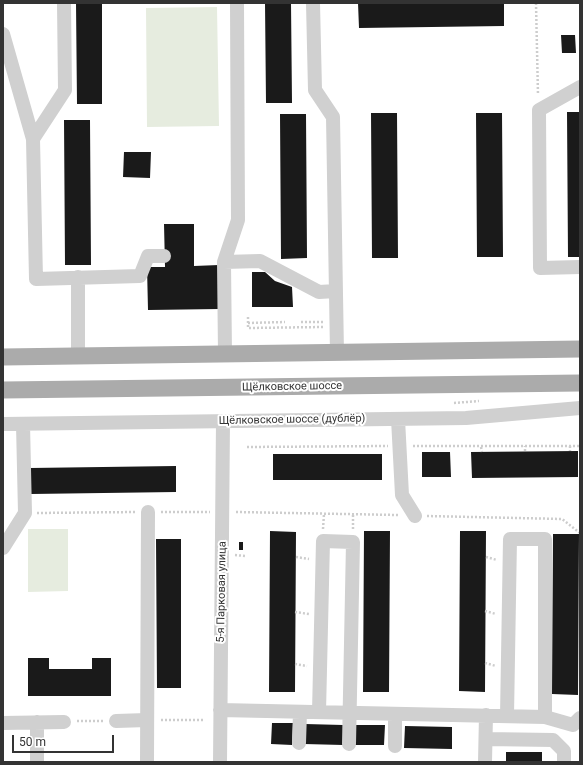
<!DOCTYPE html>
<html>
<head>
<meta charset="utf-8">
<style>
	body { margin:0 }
	#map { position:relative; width:583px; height:765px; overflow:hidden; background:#fff; font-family:Roboto,sans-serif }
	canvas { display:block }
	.frame { position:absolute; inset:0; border:4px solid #333; pointer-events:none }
	.scale { position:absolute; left:12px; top:735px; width:102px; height:18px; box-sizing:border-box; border:2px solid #333; border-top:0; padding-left:5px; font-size:12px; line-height:14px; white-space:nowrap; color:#333; -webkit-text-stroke:3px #fff; paint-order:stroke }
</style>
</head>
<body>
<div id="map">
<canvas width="583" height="765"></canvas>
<div class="frame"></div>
<div class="scale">50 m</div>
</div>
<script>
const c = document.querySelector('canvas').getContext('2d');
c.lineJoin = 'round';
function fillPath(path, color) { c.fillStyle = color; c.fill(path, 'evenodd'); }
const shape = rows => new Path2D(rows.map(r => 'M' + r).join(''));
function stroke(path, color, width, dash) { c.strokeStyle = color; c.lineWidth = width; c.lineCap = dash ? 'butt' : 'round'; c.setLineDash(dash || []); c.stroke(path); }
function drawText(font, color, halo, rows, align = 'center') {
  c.font = font + ' Roboto,sans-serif'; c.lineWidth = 4; c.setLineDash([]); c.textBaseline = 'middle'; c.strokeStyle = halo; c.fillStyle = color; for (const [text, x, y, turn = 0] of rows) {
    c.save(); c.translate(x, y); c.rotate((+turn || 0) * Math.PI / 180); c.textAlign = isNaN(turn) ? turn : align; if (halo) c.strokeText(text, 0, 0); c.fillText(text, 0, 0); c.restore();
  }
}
fillPath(shape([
	[217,7,219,126,147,127,146,8],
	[28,529,68,529,68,591,28,592]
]), '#e6ecdf');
fillPath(shape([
	[76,3,102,3,102,104,77,104],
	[265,3,291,3,292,103,266,103],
	[358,3,504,3,504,26,359,28],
	[561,35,575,35,576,53,562,53],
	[567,112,580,112,580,257,568,257],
	[371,113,397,113,398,258,372,258],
	[476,113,502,113,503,257,477,257],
	[280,114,306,114,307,258,281,259],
	[64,120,90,120,91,265,65,265],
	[124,152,151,152,150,178,123,177],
	[164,224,194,224,194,266,219,265,219,309,148,310,147,267,165,267],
	[252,272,265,272,275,281,292,287,293,307,252,307],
	[578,451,578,477,472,478,471,452],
	[422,452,450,452,451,477,422,477],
	[273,454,382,454,382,480,273,480],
	[176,466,176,492,31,494,30,468],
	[270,531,296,532,295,692,269,692],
	[364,531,390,531,389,692,363,692],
	[460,531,486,531,485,692,459,691],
	[553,534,579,534,578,695,552,694],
	[156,539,181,539,181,688,157,688],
	[239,542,243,542,243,550,239,550],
	[28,658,49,658,49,669,92,669,92,658,111,658,111,696,28,696],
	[272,723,293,723,292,745,271,744],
	[305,724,343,725,343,745,304,744],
	[355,725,385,725,384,745,354,745],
	[405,726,452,727,452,749,404,748],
	[506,752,542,752,542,762,506,762]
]), '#1a1a1a');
stroke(shape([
	[536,3,538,95],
	[248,317,248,328,323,327],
	[301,322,325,322],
	[248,323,285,322],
	[454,403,479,401],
	[413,446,580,446],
	[570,446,570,451],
	[247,447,388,446],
	[481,447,482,452],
	[525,451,525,446],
	[161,512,210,512],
	[236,512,398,515],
	[37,513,136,512],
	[427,516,562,519,580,533],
	[323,529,324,514],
	[353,529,353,514],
	[235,555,245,556],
	[296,557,309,559],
	[486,557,497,560],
	[485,611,496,614],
	[295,612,309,614],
	[485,663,496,666],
	[295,664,307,666],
	[161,720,204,720],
	[77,721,104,721]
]), '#cdcdcd', 2.5, [2, 2]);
stroke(shape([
	[64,3,65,90,33,139,36,279,140,276,148,256,164,256],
	[313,3,315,90,333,117,337,353],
	[3,34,33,139],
	[580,87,539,110,540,268,580,267],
	[224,262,260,261,319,292,336,291],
	[78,277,78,356],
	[225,354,224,262,238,220,237,3],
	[398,419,402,495,415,516],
	[3,424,466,418,580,408],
	[3,548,25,513,23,424],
	[220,710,545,717,573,725,580,718],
	[319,712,323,541,353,542,349,744],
	[507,716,510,539,545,539,545,717],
	[116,721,147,720],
	[3,723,64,722],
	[486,739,553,740,564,751,564,762],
	[299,743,300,712],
	[395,746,395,714],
	[37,762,37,722],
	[147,762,148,512],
	[220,762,223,421],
	[485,762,486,715]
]), '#d0d0d0', 14);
stroke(shape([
	[3,357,580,349],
	[3,390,580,383]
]), '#ababab', 17);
drawText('11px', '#333', '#fff', [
	["Щёлковское шоссе",292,387,-1],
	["Щёлковское шоссе (дублёр)",292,420,-1],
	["5-я Парковая улица",222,592,-89]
]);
</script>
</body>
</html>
